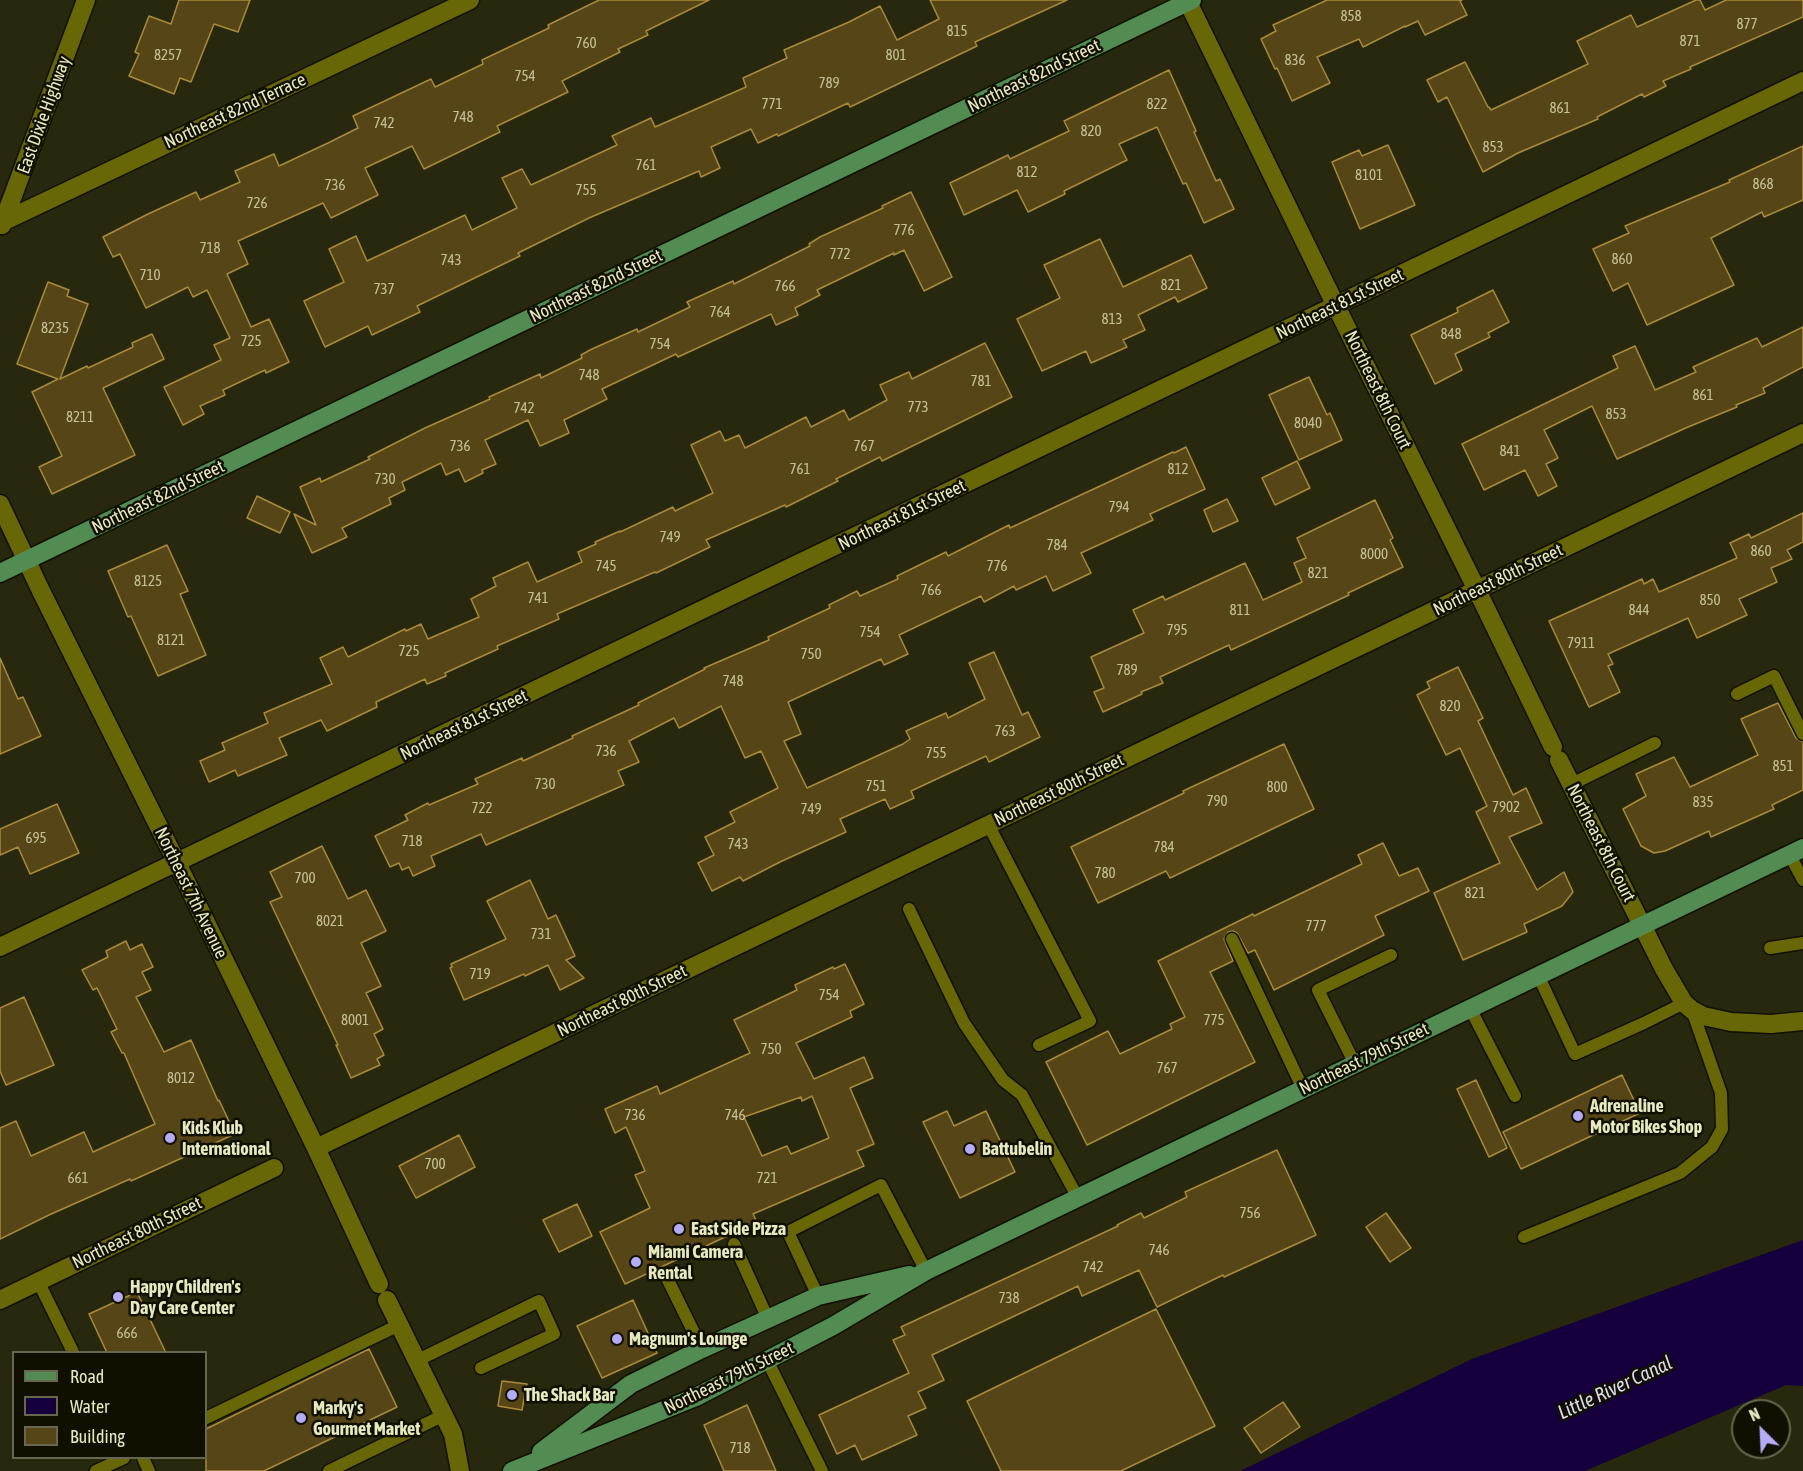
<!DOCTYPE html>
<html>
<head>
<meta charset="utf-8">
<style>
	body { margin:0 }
	#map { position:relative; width:1803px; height:1471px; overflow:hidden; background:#28280e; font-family:"Asap Condensed",sans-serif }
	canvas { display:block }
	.legend { position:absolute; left:12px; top:1351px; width:195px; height:108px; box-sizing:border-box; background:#111000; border:2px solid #67674d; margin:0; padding:8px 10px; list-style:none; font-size:18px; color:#e8e9c1 }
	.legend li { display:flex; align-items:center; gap:12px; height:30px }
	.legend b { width:30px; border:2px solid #67674d }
	.north { position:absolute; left:1731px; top:1399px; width:60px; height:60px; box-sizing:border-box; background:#111000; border:2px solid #67674d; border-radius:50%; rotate:336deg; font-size:16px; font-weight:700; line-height:24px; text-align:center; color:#e8e9c1 }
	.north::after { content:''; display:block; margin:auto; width:21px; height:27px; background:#b5acf8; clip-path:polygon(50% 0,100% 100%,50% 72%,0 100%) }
</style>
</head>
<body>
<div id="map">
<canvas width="1803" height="1471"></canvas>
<ul class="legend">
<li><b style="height:8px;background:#538c53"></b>Road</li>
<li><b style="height:16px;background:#15003d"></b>Water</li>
<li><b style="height:16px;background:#564617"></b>Building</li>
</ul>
<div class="north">N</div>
</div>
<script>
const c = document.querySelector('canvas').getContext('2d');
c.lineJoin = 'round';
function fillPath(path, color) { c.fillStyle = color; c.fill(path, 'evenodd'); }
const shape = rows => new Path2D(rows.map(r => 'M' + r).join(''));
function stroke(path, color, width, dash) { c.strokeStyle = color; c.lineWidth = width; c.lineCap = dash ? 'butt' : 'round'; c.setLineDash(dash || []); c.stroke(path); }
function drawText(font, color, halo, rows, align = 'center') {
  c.font = font + ' "Asap Condensed",sans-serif'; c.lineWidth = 5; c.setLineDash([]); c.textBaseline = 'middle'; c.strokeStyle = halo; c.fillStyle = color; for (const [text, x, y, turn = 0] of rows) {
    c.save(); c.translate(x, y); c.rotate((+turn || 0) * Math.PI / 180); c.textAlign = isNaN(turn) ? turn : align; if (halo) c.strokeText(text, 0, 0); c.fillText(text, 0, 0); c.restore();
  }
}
fillPath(shape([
	[1803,1240,1803,1386,1786,1385,1585,1471,1240,1471,1472,1359]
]), '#15003d');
const building = shape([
	[179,0,250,0,238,32,214,24,191,82,180,78,174,94,129,76,139,54,135,52,149,16,171,24,179,0],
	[599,0,709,0,646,31,648,35,618,49,620,52,562,81,568,92,497,126,500,132,424,169,412,146,365,168,378,195,331,218,323,203,238,241,248,264,227,274,251,327,269,319,289,362,266,373,265,370,223,390,225,395,200,406,204,414,183,425,164,387,221,360,214,345,230,338,207,290,193,297,188,287,146,308,120,254,113,257,103,237,148,214,196,192,200,200,240,182,235,171,274,154,279,166,328,143,358,128,353,116,431,79,435,87,483,64,482,60,549,28,548,25,599,0],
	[930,0,1067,0,975,42,977,46,850,107,848,103,778,136,777,134,758,143,751,129,711,147,720,168,701,177,699,171,589,218,518,253,520,256,417,306,420,312,372,335,368,326,325,347,304,301,344,282,329,249,356,236,367,261,465,215,472,230,517,208,502,178,522,169,531,185,617,145,612,136,651,118,655,127,746,87,743,78,787,58,784,50,849,22,880,6,897,40,939,19,930,0],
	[1327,0,1462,0,1460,1,1467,15,1425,35,1418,21,1405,27,1405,26,1363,47,1359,39,1317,57,1330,83,1292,101,1277,68,1275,69,1261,39,1276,31,1273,25,1327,0],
	[1696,0,1700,0,1705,10,1726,0,1803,0,1803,17,1690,67,1691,69,1663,81,1666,86,1644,97,1642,94,1597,117,1598,119,1518,153,1483,172,1447,97,1438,102,1427,80,1465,62,1488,107,1489,107,1491,110,1588,64,1577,41,1631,15,1637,27,1696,0],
	[1169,70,1196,131,1194,132,1216,181,1220,179,1234,209,1204,223,1186,183,1183,184,1157,127,1119,144,1127,160,1064,191,1065,194,1028,212,1017,190,964,215,950,183,1008,155,1010,159,1069,131,1064,121,1169,70],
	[1388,145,1415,205,1360,229,1332,162,1359,150,1362,156,1388,145],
	[1803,146,1803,200,1764,217,1762,212,1711,238,1734,285,1647,325,1628,283,1613,291,1593,249,1629,233,1625,226,1730,182,1729,180,1803,146],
	[911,192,952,277,924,291,904,250,894,255,894,253,817,290,820,295,795,308,798,315,776,325,771,314,678,357,676,354,602,389,607,399,564,420,569,433,540,446,528,420,485,440,496,464,482,470,483,473,465,482,459,469,446,475,441,463,402,482,405,490,389,498,391,504,342,528,347,537,312,553,294,514,316,525,300,487,320,478,321,482,370,459,368,457,425,428,490,399,489,397,540,374,541,378,582,358,581,355,592,349,637,329,638,332,690,307,687,302,733,281,734,284,810,246,809,244,820,237,883,208,882,206,911,192],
	[1100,239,1123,287,1191,255,1207,288,1178,302,1175,297,1138,315,1145,330,1123,340,1127,347,1091,363,1086,351,1042,371,1017,319,1060,298,1044,265,1100,239],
	[48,282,69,290,67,296,88,304,60,379,87,366,88,368,133,347,132,343,152,334,164,359,103,388,135,455,52,494,39,467,62,456,32,392,58,379,17,364,48,282],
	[1493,290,1509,322,1488,333,1490,337,1455,354,1462,370,1435,384,1411,335,1458,312,1457,308,1493,290],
	[1803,327,1803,367,1763,388,1765,393,1736,405,1737,407,1688,427,1617,459,1592,406,1544,430,1558,458,1546,464,1557,486,1538,496,1525,470,1484,490,1462,444,1618,368,1613,356,1635,346,1655,390,1696,372,1693,367,1757,338,1762,347,1803,327],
	[985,343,1012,397,882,461,880,457,836,479,838,481,786,507,785,505,706,540,710,547,656,573,655,572,557,614,559,619,497,646,498,649,445,673,446,676,427,684,425,679,376,702,377,707,327,731,321,720,279,738,287,755,238,776,235,770,209,782,200,761,225,750,222,743,268,723,264,713,332,684,320,658,343,647,348,657,405,629,406,631,421,624,428,639,479,617,471,599,496,586,493,578,528,562,537,582,582,562,578,552,596,544,595,542,620,531,620,532,673,507,675,511,713,493,691,445,720,431,725,441,739,435,745,448,806,417,811,427,844,410,849,420,887,400,880,385,909,372,912,379,985,343],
	[1309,377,1327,415,1330,413,1342,440,1299,460,1269,395,1309,377],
	[1186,447,1205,489,1150,514,1153,520,1081,553,1091,573,1053,591,1046,576,1016,590,1014,586,984,602,981,596,899,635,908,654,884,665,881,659,788,702,801,734,784,741,807,788,903,744,910,739,906,731,946,713,948,718,985,699,969,663,994,652,1022,715,1028,712,1040,737,989,762,986,756,911,791,914,798,890,809,885,799,840,819,846,832,782,861,743,881,740,877,712,891,698,863,714,855,705,837,735,822,730,812,778,788,761,751,745,758,721,706,679,728,674,718,629,741,639,762,618,771,624,785,486,845,481,834,431,856,435,866,413,876,409,867,402,870,399,863,390,867,375,836,408,820,405,815,428,803,429,805,478,784,475,779,522,758,523,761,573,738,572,736,639,705,638,703,705,669,704,668,769,640,768,637,830,608,829,605,857,591,860,596,898,579,897,576,946,552,948,556,1009,525,1010,528,1173,452,1174,453,1186,447],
	[1297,461,1310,488,1275,505,1262,478,1297,461],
	[257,496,290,512,280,533,247,518,257,496],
	[1227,499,1238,521,1213,532,1204,510,1227,499],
	[1375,500,1393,538,1390,540,1403,567,1348,593,1349,595,1231,650,1229,645,1160,677,1163,683,1141,692,1142,694,1103,712,1094,692,1104,688,1091,657,1144,633,1133,610,1163,596,1165,600,1245,563,1263,600,1302,582,1294,563,1306,558,1297,538,1375,500],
	[1803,513,1803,542,1787,550,1792,559,1771,568,1777,582,1739,599,1747,615,1697,638,1688,618,1608,654,1613,664,1608,666,1620,692,1589,707,1549,621,1642,579,1644,584,1653,579,1659,592,1737,558,1730,543,1749,534,1751,538,1803,513],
	[167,545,188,591,180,594,206,655,158,676,131,616,128,617,108,571,167,545],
	[0,658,18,699,23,697,41,736,0,754,0,658],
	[1458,667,1483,718,1478,721,1513,795,1526,788,1542,823,1509,837,1537,890,1564,872,1573,892,1562,906,1524,924,1527,932,1463,960,1434,893,1500,863,1476,812,1487,806,1460,748,1446,755,1417,695,1430,688,1427,682,1458,667],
	[1778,703,1796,738,1803,742,1803,790,1772,805,1774,809,1711,837,1709,831,1665,851,1654,853,1641,846,1623,809,1646,796,1636,774,1674,757,1690,787,1758,755,1741,719,1778,703],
	[1284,744,1314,809,1170,878,1166,871,1098,903,1071,847,1184,793,1183,791,1284,744],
	[57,804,79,853,30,874,18,847,0,855,0,829,57,804],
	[1383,843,1399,876,1418,868,1429,891,1375,916,1384,935,1274,990,1255,950,1248,953,1237,933,1233,931,1228,932,1224,939,1233,961,1210,972,1255,1062,1087,1145,1046,1062,1108,1031,1120,1054,1172,1029,1170,1024,1185,1017,1158,961,1253,914,1254,916,1362,864,1358,855,1383,843],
	[322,846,348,899,366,890,386,931,361,943,381,986,366,993,383,1029,374,1034,384,1055,377,1059,380,1065,351,1078,336,1045,338,1045,270,902,282,897,270,872,322,846],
	[530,880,548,919,556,915,575,956,566,960,584,978,560,990,548,965,525,976,524,974,464,1000,450,968,452,967,451,964,506,939,487,901,530,880],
	[126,941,130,950,142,944,153,967,142,972,151,990,136,997,164,1052,191,1040,218,1101,219,1100,235,1134,131,1181,130,1179,49,1215,0,1239,0,1128,16,1121,31,1156,84,1132,93,1152,155,1124,124,1053,122,1053,111,1032,117,1029,97,988,93,990,82,970,108,957,106,951,126,941],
	[845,964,864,1004,850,1011,852,1017,796,1043,814,1079,864,1057,873,1078,850,1088,874,1144,857,1151,864,1166,753,1214,757,1222,625,1284,600,1232,650,1208,635,1175,645,1171,626,1127,615,1133,605,1109,657,1086,660,1094,750,1053,734,1020,797,990,795,985,833,967,834,969,845,964],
	[812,1096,829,1138,791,1154,787,1146,762,1156,744,1117,801,1097,802,1101,812,1096],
	[24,997,54,1065,6,1085,0,1071,0,1008,24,997],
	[1622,1075,1640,1113,1521,1169,1503,1132,1622,1075],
	[1476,1080,1507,1148,1489,1157,1457,1089,1476,1080],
	[947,1111,954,1126,986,1111,1015,1172,960,1198,923,1122,947,1111],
	[459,1135,475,1167,416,1198,399,1166,459,1135],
	[1277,1150,1316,1235,1224,1277,1223,1275,1157,1307,1139,1270,1082,1296,1078,1286,932,1355,944,1380,918,1392,926,1408,908,1416,917,1435,862,1460,855,1445,837,1454,819,1415,909,1373,893,1340,905,1335,901,1327,1118,1226,1117,1225,1141,1213,1144,1218,1187,1197,1185,1192,1277,1150],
	[577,1204,592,1236,559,1252,543,1220,577,1204],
	[1386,1213,1411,1248,1390,1262,1366,1227,1386,1213],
	[137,1292,166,1353,107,1353,89,1314,137,1292],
	[633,1300,657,1353,602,1378,577,1326,633,1300],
	[1156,1309,1215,1426,1121,1471,1001,1471,967,1401,1156,1309],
	[369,1349,397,1407,264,1471,206,1471,206,1429,369,1349],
	[502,1381,527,1384,522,1410,498,1406,502,1381],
	[1283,1402,1300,1427,1261,1453,1244,1428,1283,1402],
	[747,1405,776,1471,724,1471,704,1425,747,1405]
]);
fillPath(building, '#564617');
stroke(building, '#a98b3a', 1.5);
const service = shape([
	[1737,694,1774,676,1803,734],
	[1572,784,1655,743],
	[988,824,1090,1021,1039,1045],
	[1789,854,1803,880],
	[909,909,964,1023,1003,1080,1022,1095,1078,1198],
	[1232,939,1303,1089],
	[1770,948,1803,943],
	[1538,975,1575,1054,1644,1023,1684,1003],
	[1470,1008,1515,1096],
	[1355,1064,1318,990,1391,955],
	[1524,1237,1680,1173,1712,1147,1722,1129,1721,1093,1692,1010],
	[734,1244,768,1319],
	[665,1274,702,1349],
	[38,1281,73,1352],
	[818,1296,788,1232,881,1185,926,1271],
	[767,1360,822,1471],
	[416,1361,539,1301,554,1334,481,1368],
	[206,1418,399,1325],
	[143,1458,149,1471],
	[96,1471,124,1458],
	[329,1471,444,1415]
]);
const minor = shape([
	[1187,0,1336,306,1477,590,1553,747],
	[0,223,470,0],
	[2,225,86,0],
	[0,504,41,591,176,861,316,1148,379,1284],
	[1559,760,1664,969,1684,1003,1692,1010,1703,1016,1731,1022,1771,1024,1803,1021],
	[0,947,1803,81],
	[316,1148,1803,433],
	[0,1300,274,1168],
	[387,1300,453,1434,460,1471]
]);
const primary = shape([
	[0,573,1192,0],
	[541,1452,631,1384,702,1349,818,1296,909,1275],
	[512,1471,696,1397,833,1326,926,1271,1803,848]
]);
stroke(service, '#111000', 15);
stroke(minor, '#111000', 21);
stroke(primary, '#111000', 21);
stroke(service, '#686707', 12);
stroke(minor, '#686707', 18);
stroke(primary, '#538c53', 18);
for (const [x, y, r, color] of [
	[1578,1116,6,"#b5acf8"],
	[170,1138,6,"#b5acf8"],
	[970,1149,6,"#b5acf8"],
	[679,1229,6,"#b5acf8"],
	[636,1262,6,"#b5acf8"],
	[118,1297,6,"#b5acf8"],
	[617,1339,6,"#b5acf8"],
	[512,1395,6,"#b5acf8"],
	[301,1418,6,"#b5acf8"]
]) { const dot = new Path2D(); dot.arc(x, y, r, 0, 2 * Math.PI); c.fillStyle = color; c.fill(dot); stroke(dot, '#111000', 2); }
drawText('15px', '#c4c096', null, [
	["858",1351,16],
	["877",1747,24],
	["815",957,31],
	["871",1690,41],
	["760",586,43],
	["8257",168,55],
	["801",896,55],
	["836",1295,60],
	["754",525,76],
	["789",829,83],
	["771",772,104],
	["822",1157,104],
	["861",1560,108],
	["748",463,117],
	["742",384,123],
	["820",1091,131],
	["853",1493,147],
	["761",646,165],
	["812",1027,172],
	["8101",1369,175],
	["868",1763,184],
	["736",335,185],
	["755",586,190],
	["726",257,203],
	["776",904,230],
	["718",210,248],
	["772",840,254],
	["860",1622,259],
	["743",451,260],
	["710",150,275],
	["821",1171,285],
	["766",785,286],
	["737",384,289],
	["764",720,312],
	["813",1112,319],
	["8235",55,328],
	["848",1451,334],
	["725",251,341],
	["754",660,344],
	["748",589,375],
	["781",981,381],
	["861",1703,395],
	["773",918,407],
	["742",524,408],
	["853",1616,414],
	["8211",80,417],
	["8040",1308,423],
	["736",460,446],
	["767",864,446],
	["841",1510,451],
	["761",800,469],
	["812",1178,469],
	["730",385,479],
	["794",1119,507],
	["749",670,537],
	["784",1057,545],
	["860",1761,551],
	["8000",1374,554],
	["745",606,566],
	["776",997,566],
	["821",1318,573],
	["8125",148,581],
	["766",931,590],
	["741",538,598],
	["850",1710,600],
	["811",1240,610],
	["844",1639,610],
	["795",1177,630],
	["754",870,632],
	["8121",171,640],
	["7911",1581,643],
	["725",409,651],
	["750",811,654],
	["789",1127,670],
	["748",733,681],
	["820",1450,706],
	["763",1005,731],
	["736",606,751],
	["755",936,753],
	["851",1783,766],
	["730",545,784],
	["751",876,786],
	["800",1277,787],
	["790",1217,801],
	["835",1703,802],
	["7902",1506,807],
	["722",482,808],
	["749",811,809],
	["695",36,838],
	["718",412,841],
	["743",738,844],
	["784",1164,847],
	["780",1105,873],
	["700",305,878],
	["821",1475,893],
	["8021",330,921],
	["777",1316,926],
	["731",541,934],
	["719",480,974],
	["754",829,995],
	["8001",355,1020],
	["775",1214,1020],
	["750",771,1049],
	["767",1167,1068],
	["8012",181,1078],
	["736",635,1115],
	["746",735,1115],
	["700",435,1164],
	["661",78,1178],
	["721",767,1178],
	["756",1250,1213],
	["746",1159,1250],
	["742",1093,1267],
	["738",1009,1298],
	["666",127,1333],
	["718",740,1448]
]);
drawText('18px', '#e8e9c1', '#111000', [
	["Northeast 82nd Street",1034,76,-26],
	["Northeast 82nd Terrace",235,111,-25],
	["East Dixie Highway",44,115,-70],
	["Northeast 82nd Street",596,286,-26],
	["Northeast 81st Street",1340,304,-26],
	["Northeast 8th Court",1378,390,64],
	["Northeast 82nd Street",158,497,-26],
	["Northeast 81st Street",902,515,-26],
	["Northeast 80th Street",1498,580,-26],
	["Northeast 81st Street",464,725,-26],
	["Northeast 80th Street",1059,790,-26],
	["Northeast 8th Court",1601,843,63],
	["Northeast 7th Avenue",191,893,64],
	["Northeast 80th Street",622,1001,-26],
	["Northeast 79th Street",1364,1059,-26],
	["Northeast 80th Street",137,1233,-26],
	["Northeast 79th Street",729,1378,-26]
]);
drawText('bold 18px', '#e8e9c1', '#111000', [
	["Adrenaline",1590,1106],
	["Motor Bikes Shop",1590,1127],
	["Kids Klub",182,1128],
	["International",182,1149],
	["Battubelin",982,1149],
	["East Side Pizza",691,1229],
	["Miami Camera",648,1252],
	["Rental",648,1273],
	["Happy Children's",130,1287],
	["Day Care Center",130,1308],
	["Magnum's Lounge",629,1339],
	["The Shack Bar",524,1395],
	["Marky's",313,1408],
	["Gourmet Market",313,1429]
], 'left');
drawText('italic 20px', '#dbd9ee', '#111000', [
	["Little River Canal",1615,1388,-25]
]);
</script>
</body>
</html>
